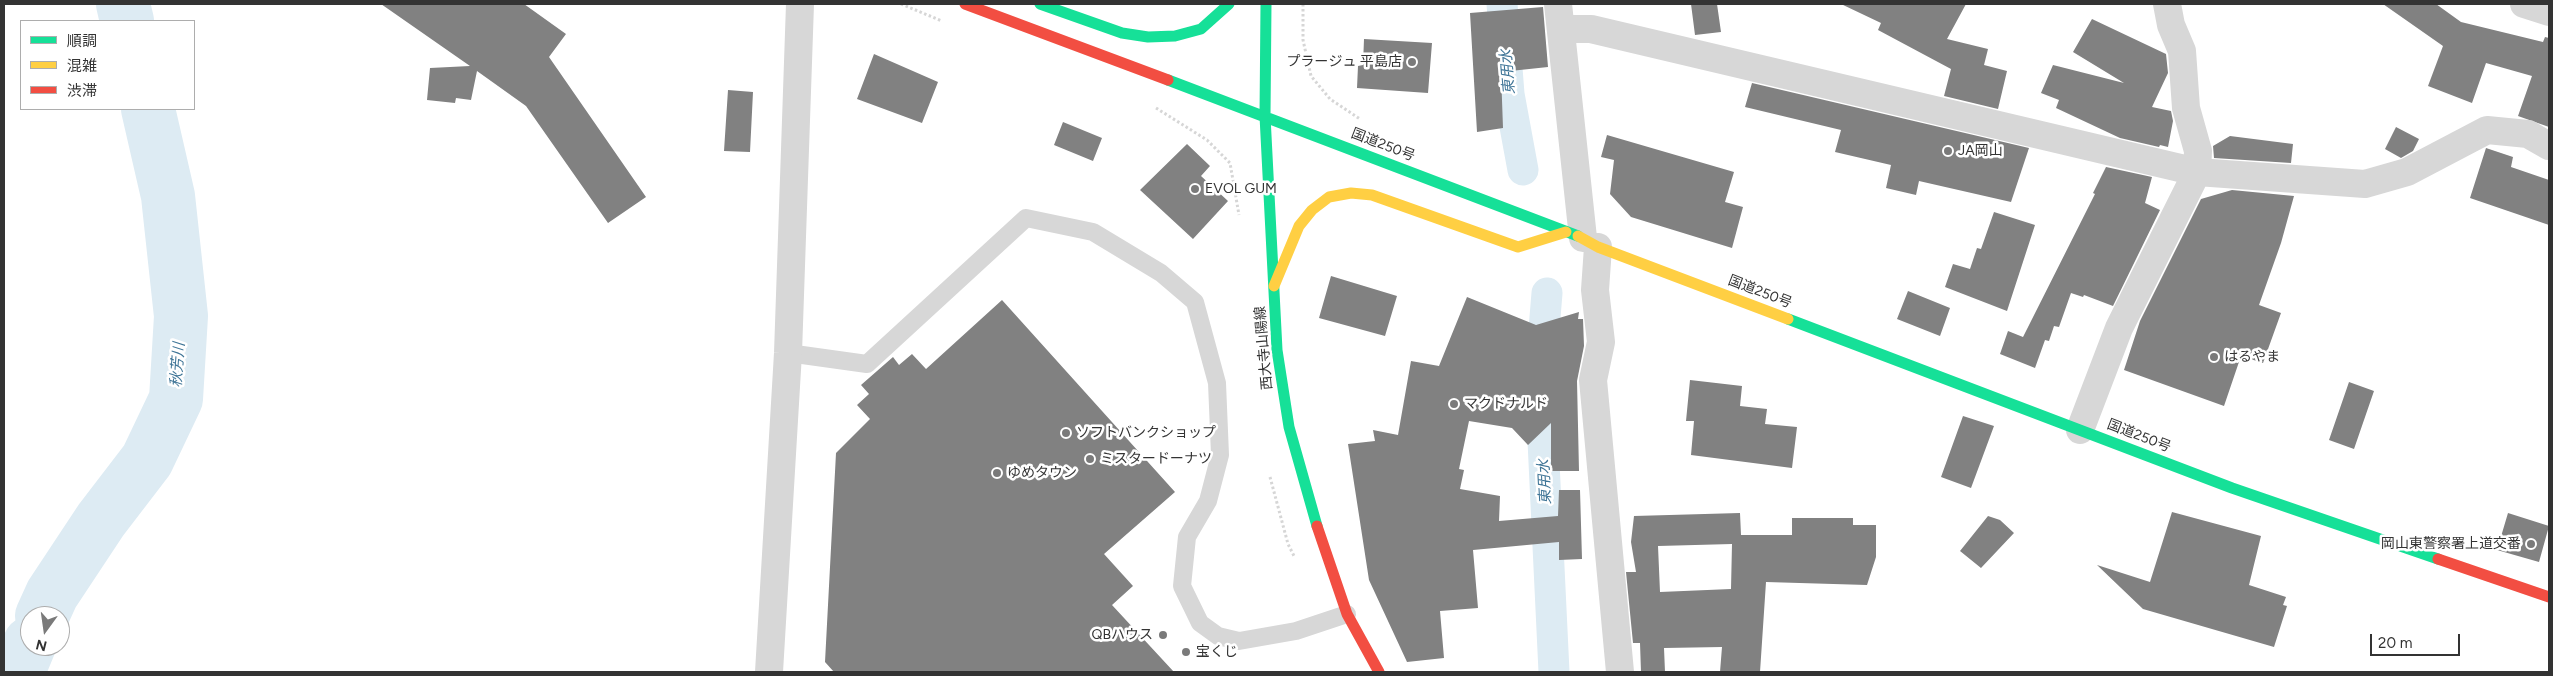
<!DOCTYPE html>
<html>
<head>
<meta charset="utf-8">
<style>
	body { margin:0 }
	#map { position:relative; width:2553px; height:676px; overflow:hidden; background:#fff; font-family:Figtree,"Noto Sans JP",sans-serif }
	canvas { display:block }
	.frame { position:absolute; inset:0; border:5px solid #333; pointer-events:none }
	.legend { position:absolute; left:20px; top:20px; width:175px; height:90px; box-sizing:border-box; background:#fff; border:1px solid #adadad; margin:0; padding:6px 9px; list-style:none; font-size:15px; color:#333 }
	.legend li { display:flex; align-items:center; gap:10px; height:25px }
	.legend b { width:25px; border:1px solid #adadad }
	.north { position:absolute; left:20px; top:606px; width:50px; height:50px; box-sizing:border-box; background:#fff; border:1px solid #adadad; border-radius:50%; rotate:194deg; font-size:14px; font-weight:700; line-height:20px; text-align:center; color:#333 }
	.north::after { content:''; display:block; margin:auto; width:18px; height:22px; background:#7a7a7a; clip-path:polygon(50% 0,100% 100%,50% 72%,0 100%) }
	.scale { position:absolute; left:2370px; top:634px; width:90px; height:22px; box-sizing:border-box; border:2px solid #333; border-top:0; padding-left:6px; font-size:15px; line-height:18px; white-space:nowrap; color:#333; -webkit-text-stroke:4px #fff; paint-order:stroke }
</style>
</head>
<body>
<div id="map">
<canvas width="2553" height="676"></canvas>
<div class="frame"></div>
<ul class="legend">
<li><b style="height:6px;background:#16e098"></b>順調</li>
<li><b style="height:6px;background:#ffcf43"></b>混雑</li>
<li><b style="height:6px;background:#f24e42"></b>渋滞</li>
</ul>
<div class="north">N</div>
<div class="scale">20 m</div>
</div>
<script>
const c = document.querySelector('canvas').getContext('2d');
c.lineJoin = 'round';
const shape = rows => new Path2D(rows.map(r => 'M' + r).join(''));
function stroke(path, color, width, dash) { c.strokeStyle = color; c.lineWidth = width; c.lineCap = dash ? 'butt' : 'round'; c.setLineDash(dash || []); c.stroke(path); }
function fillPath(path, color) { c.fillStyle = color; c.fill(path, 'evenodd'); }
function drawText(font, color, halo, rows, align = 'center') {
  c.font = font + ' Figtree,"Noto Sans JP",sans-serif'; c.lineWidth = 5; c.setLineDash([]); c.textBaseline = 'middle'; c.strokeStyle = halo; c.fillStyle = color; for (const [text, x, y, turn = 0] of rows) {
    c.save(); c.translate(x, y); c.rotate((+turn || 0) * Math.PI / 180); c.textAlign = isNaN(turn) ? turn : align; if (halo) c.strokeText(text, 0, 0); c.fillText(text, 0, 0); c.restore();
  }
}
stroke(shape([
	[1502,4,1509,94,1523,170],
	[1547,293,1540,378,1554,672]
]), '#ddebf3', 31);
stroke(shape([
	[123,4,127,21],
	[42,616,52,594,101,520,147,460,176,399,181,316,168,196,148,109],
	[18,672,30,643]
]), '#ddebf3', 54);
fillPath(shape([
	[381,4,524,4,566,34,549,57,646,197,608,223,526,106,477,71,471,100,456,98,455,103,427,100,430,68,470,66],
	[1691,4,1717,4,1721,32,1695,35],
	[1841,4,1966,4,1947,39,1988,49,1984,65,2007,71,1998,109,1944,96,1951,69,1878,30,1881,23],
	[2383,4,2436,4,2461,22,2543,42,2545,37,2549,38,2549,127,2518,116,2532,76,2486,63,2472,103,2428,86,2443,46],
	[1543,7,1548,67,1501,72,1503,128,1477,132,1470,13],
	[2092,19,2166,54,2168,73,2152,107,2171,111,2173,121,2168,147,2160,145,2159,147,2120,138,2056,108,2059,100,2041,93,2053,65,2124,83,2073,52],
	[1364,39,1432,43,1428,93,1357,88,1358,66,1363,65],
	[874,54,938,82,922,123,857,99],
	[1752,83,2029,148,2011,202,1919,181,1916,195,1886,188,1891,165,1835,152,1841,130,1745,107],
	[728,90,753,92,750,152,724,151],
	[1063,122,1102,138,1093,161,1054,145],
	[2396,127,2419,139,2413,151,2401,158,2385,149],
	[1607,135,1734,172,1725,202,1743,207,1732,248,1631,217,1610,194,1614,160,1601,157],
	[2230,136,2293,144,2291,163,2214,158,2213,146],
	[1187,144,1210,166,1201,176,1228,201,1193,239,1140,190],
	[2486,148,2513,157,2511,167,2549,180,2549,225,2470,198],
	[2106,167,2152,177,2145,203,2160,210,2113,306,2084,295,2083,297,2071,293,2059,327,2054,326,2049,341,2045,340,2035,368,2000,354,2008,331,2023,337,2095,194,2093,193],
	[2232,190,2294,196,2281,243,2259,305,2281,313,2263,363,2241,356,2224,406,2124,370,2140,321,2201,199],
	[1994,212,2035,225,2007,311,1945,287,1953,264,1970,269,1977,248,1981,249],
	[1331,276,1397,296,1385,336,1319,318],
	[1908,291,1950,308,1940,336,1897,319],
	[1467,297,1536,325,1579,312,1578,319,1583,319,1584,346,1577,381,1579,471,1551,471,1551,423,1528,445,1512,428,1469,421,1459,469,1464,470,1460,489,1500,496,1499,521,1558,516,1559,490,1580,490,1582,559,1559,560,1559,542,1473,550,1478,608,1440,611,1444,658,1407,662,1369,580,1348,444,1375,441,1373,430,1398,435,1411,361,1439,366],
	[1002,300,1175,492,1104,554,1133,586,1112,605,1174,672,834,672,825,662,836,453,870,419,857,405,869,394,861,385,893,357,899,365,912,354,926,369],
	[1690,380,1742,386,1740,406,1767,409,1765,424,1797,427,1792,468,1691,455,1694,421,1686,421],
	[2349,382,2374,391,2354,449,2329,440],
	[1963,416,1994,426,1971,488,1941,477],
	[2172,512,2261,536,2249,585,2286,597,2283,605,2287,606,2274,647,2143,609,2097,565,2150,582],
	[1740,513,1741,535,1792,535,1792,518,1853,518,1853,525,1876,525,1876,557,1867,585,1766,582,1760,672,1720,672,1722,647,1664,648,1665,672,1641,672,1640,643,1633,643,1626,572,1636,572,1631,542,1634,516],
	[1732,544,1731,589,1660,592,1658,546],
	[2508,513,2549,526,2539,562,2497,550],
	[1988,516,2000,520,2014,533,1981,568,1960,551]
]), '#818181');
stroke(shape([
	[901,4,942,21],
	[1303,4,1303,40,1311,76,1330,99,1360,119],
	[1156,108,1207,140,1230,163,1239,215],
	[1270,477,1288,544,1294,556]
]), '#d6d6d6', 3, [2.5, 2.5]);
stroke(shape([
	[788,353,867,364,1026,218,1093,232,1161,273,1195,302,1217,383,1220,455,1208,501,1187,537,1182,586,1200,623,1218,636,1239,641,1296,631,1347,614]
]), '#d7d7d7', 18);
stroke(shape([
	[1558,4,1583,238],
	[2524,4,2549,12],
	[1563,29,1591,29,2197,172,2365,184,2407,172,2487,130,2528,134,2549,146],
	[1598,247,1595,290,1601,342,1593,380,1620,672],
	[2080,430,2119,328,2197,172,2198,151,2186,108,2182,51,2171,25,2167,4],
	[769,672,788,353,800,4]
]), '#d7d7d7', 28);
stroke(shape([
	[1040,4,1122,33,1148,37,1175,36,1201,29,1229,4],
	[1266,4,1265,116,1277,350,1289,427,1317,526],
	[1168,80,1578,236],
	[1788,319,2232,488,2438,559]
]), '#16e098', 11);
stroke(shape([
	[1578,236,1598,247,1788,319],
	[1274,286,1299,226,1312,210,1329,197,1351,193,1372,195,1518,247,1566,232]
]), '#ffcf43', 11);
stroke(shape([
	[965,4,1168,80],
	[1317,526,1347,614,1379,672],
	[2438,559,2549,597]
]), '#f24e42', 11);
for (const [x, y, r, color] of [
	[1412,62,5,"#7a7a7a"],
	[1948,151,5,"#7a7a7a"],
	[1195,189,5,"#7a7a7a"],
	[2214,357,5,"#7a7a7a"],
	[1454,404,5,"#7a7a7a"],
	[1066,433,5,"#7a7a7a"],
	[1090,459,5,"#7a7a7a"],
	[997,473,5,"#7a7a7a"],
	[2531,544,5,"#7a7a7a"],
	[1163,635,5,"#7a7a7a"],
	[1186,652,5,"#7a7a7a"]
]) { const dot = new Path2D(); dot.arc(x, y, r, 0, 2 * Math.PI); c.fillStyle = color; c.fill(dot); stroke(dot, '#fff', 2); }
drawText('14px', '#333', '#fff', [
	["プラージュ 平島店",1402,62,"right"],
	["JA岡山",1958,151],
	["EVOL GUM",1205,189],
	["はるやま",2224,357],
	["マクドナルド",1464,404],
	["ソフトバンクショップ",1076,433],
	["ミスタードーナツ",1100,459],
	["ゆめタウン",1007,473],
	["岡山東警察署上道交番",2521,544,"right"],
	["QBハウス",1153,635,"right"],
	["宝くじ",1196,652]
], 'left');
drawText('14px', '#333', '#fff', [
	["国道250号",1383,145,21],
	["国道250号",1760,292,21],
	["西大寺山陽線",1264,348,-95],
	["国道250号",2139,436,21]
]);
drawText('italic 15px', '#3f7597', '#fff', [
	["東用水",1508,72,-95],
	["秋芳川",178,365,-86],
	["東用水",1545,482,-93]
]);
</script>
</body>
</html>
